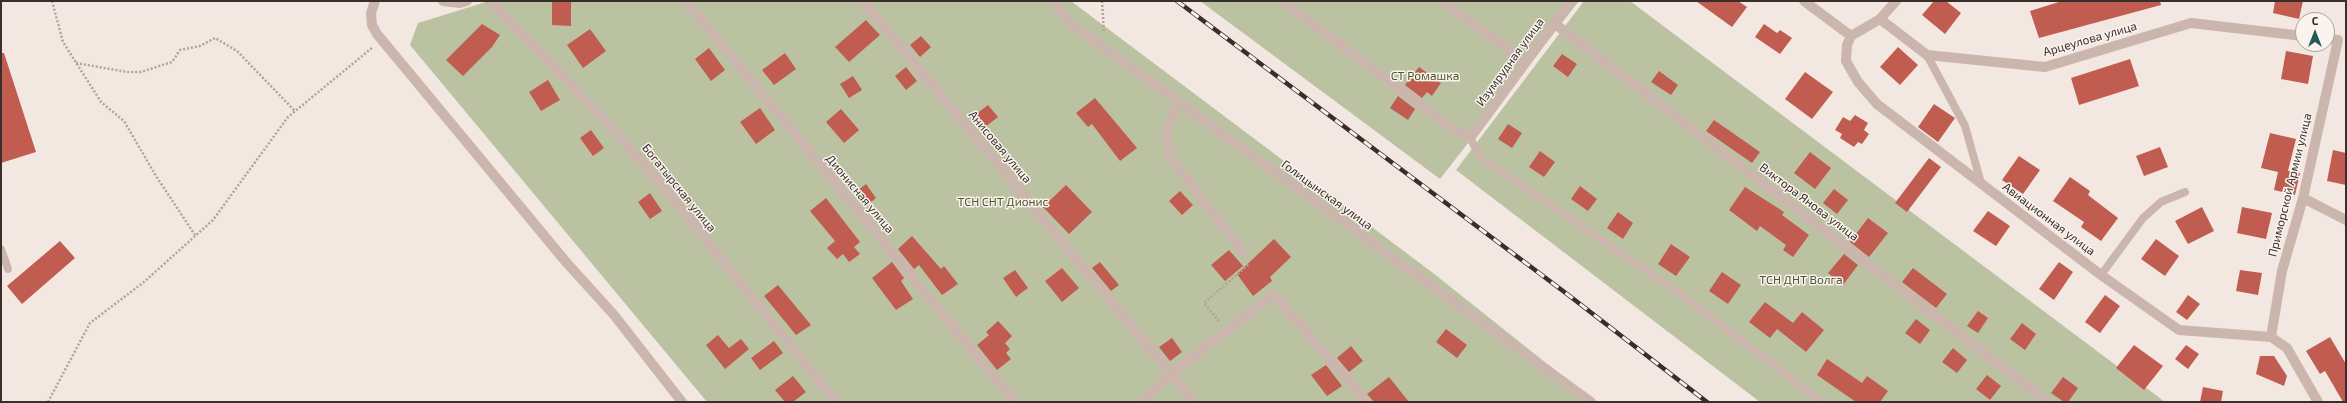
<!DOCTYPE html>
<html>
<head>
<meta charset="utf-8">
<style>
	body { margin:0 }
	#map { position:relative; width:2347px; height:403px; overflow:hidden; background:#f3e8e1; font-family:"Exo 2",sans-serif }
	canvas { display:block }
	.frame { position:absolute; inset:0; border:2px solid #392e2b; pointer-events:none }
	.north { position:absolute; left:2295px; top:12px; width:40px; height:40px; box-sizing:border-box; background:#faf3ee; border:1px solid #ada4a0; border-radius:50%; rotate:0deg; font-size:11px; font-weight:700; line-height:16px; text-align:center; color:#392e2b }
	.north::after { content:''; display:block; margin:auto; width:14px; height:18px; background:#225a56; clip-path:polygon(50% 0,100% 100%,50% 72%,0 100%) }
</style>
</head>
<body>
<div id="map">
<canvas width="2347" height="403"></canvas>
<div class="frame"></div>
<div class="north">С</div>
</div>
<script>
const c = document.querySelector('canvas').getContext('2d');
c.lineJoin = 'round';
function fillPath(path, color) { c.fillStyle = color; c.fill(path, 'evenodd'); }
const shape = rows => new Path2D(rows.map(r => 'M' + r).join(''));
function stroke(path, color, width, dash) { c.strokeStyle = color; c.lineWidth = width; c.lineCap = dash ? 'butt' : 'round'; c.setLineDash(dash || []); c.stroke(path); }
function drawText(font, color, halo, rows, align = 'center') {
  c.font = font + ' "Exo 2",sans-serif'; c.lineWidth = 3; c.setLineDash([]); c.textBaseline = 'middle'; c.strokeStyle = halo; c.fillStyle = color; for (const [text, x, y, turn = 0] of rows) {
    c.save(); c.translate(x, y); c.rotate((+turn || 0) * Math.PI / 180); c.textAlign = isNaN(turn) ? turn : align; if (halo) c.strokeText(text, 0, 0); c.fillText(text, 0, 0); c.restore();
  }
}
fillPath(shape([
	[489,1,1071,1,1433,273,1595,402,707,402,410,45,418,23],
	[1200,1,1579,1,1440,179],
	[1584,1,1630,1,2165,402,1760,402,1456,170]
]), '#bbc2a1');
fillPath(shape([
	[552,1,571,1,571,26,552,25],
	[1696,1,1738,1,1747,7,1732,27],
	[1934,1,1946,1,1961,13,1945,34,1922,15],
	[2062,1,2160,1,2161,5,2039,38,2030,11],
	[2275,1,2303,1,2299,19,2273,13],
	[866,20,880,35,849,62,835,47],
	[482,24,500,35,492,47,463,76,446,60],
	[1764,24,1777,33,1780,30,1792,38,1780,54,1755,37],
	[590,29,606,51,583,68,567,45],
	[921,36,931,47,920,57,910,45],
	[1898,47,1918,65,1900,85,1880,67],
	[709,48,725,70,711,81,695,59],
	[2286,51,2313,56,2308,84,2281,79],
	[1,53,4,53,36,152,1,163],
	[785,53,796,69,774,85,762,70],
	[1562,54,1577,64,1568,77,1553,66],
	[2130,59,2139,86,2079,105,2071,78],
	[906,67,917,81,906,90,895,76],
	[1419,67,1441,83,1432,96,1427,92,1422,98,1405,85],
	[1659,71,1678,85,1671,95,1651,82],
	[1805,72,1833,92,1812,119,1785,99],
	[853,76,862,90,849,98,840,84],
	[548,80,560,100,541,111,529,92],
	[1398,96,1415,109,1408,120,1390,108],
	[1095,98,1137,148,1120,161,1092,124,1088,127,1076,113],
	[1934,104,1955,118,1938,142,1918,127],
	[988,105,998,117,980,131,971,118],
	[760,108,775,130,756,144,740,122],
	[841,109,859,130,844,143,826,122],
	[1855,115,1868,123,1864,130,1869,134,1862,144,1858,142,1854,147,1840,138,1842,134,1835,130,1843,117,1850,121],
	[1714,120,1760,152,1752,163,1706,131],
	[1508,124,1522,133,1512,148,1498,139],
	[591,130,604,148,593,156,580,138],
	[2270,133,2296,139,2288,171,2300,173,2295,195,2274,190,2278,172,2261,168],
	[2160,147,2168,167,2144,176,2136,156],
	[2333,150,2346,153,2346,185,2327,181],
	[1540,151,1555,162,1544,177,1529,167],
	[1810,152,1831,168,1815,189,1794,173],
	[2019,156,2040,170,2023,194,2002,180],
	[1929,158,1941,167,1907,212,1895,203],
	[2070,177,2090,191,2088,195,2118,218,2101,241,2081,227,2084,222,2053,201],
	[866,184,876,198,867,205,856,192],
	[1066,185,1092,212,1069,234,1043,207],
	[1580,186,1597,199,1588,211,1571,199],
	[1745,187,1784,212,1782,215,1809,235,1793,257,1783,250,1786,245,1760,226,1757,231,1729,210],
	[1834,189,1848,200,1837,214,1823,203],
	[1180,191,1193,205,1182,215,1169,201],
	[650,193,662,211,650,219,638,202],
	[826,198,860,242,854,247,860,254,849,262,843,254,837,259,827,248,835,241,810,211],
	[2202,207,2214,231,2188,244,2175,221],
	[2242,207,2272,213,2266,239,2237,233],
	[1988,211,2010,226,1996,246,1973,231],
	[1618,212,1633,223,1623,239,1607,228],
	[1868,218,1888,233,1869,257,1850,242],
	[912,236,941,269,944,266,958,284,942,295,919,265,914,269,898,249],
	[1274,239,1291,257,1270,277,1272,281,1253,296,1237,274],
	[2156,239,2179,256,2165,276,2141,259],
	[60,241,75,258,22,304,7,286],
	[1671,244,1690,257,1676,276,1658,264],
	[1229,250,1243,266,1225,281,1211,265],
	[1844,254,1858,265,1843,285,1828,273],
	[892,262,904,278,901,281,913,299,896,310,872,278],
	[1100,262,1119,285,1111,291,1092,268],
	[2059,262,2073,272,2054,300,2039,289],
	[1062,268,1079,288,1062,302,1045,281],
	[1913,268,1947,294,1936,308,1902,282],
	[1015,270,1028,288,1016,297,1003,278],
	[2240,270,2262,273,2258,295,2236,291],
	[1722,272,1741,285,1728,304,1709,291],
	[778,285,811,325,796,335,764,296],
	[2105,295,2120,306,2100,333,2085,322],
	[2188,295,2200,304,2187,320,2176,312],
	[1765,302,1793,323,1802,312,1824,330,1806,352,1777,329,1770,338,1749,322],
	[1978,311,1988,318,1978,333,1967,326],
	[1916,319,1930,330,1920,344,1905,333],
	[998,321,1012,336,1005,343,1010,349,1006,353,1011,359,997,370,977,345,989,335,986,332],
	[2022,323,2036,334,2025,350,2010,339],
	[1446,329,1467,345,1457,358,1436,342],
	[718,335,729,348,741,339,749,349,725,369,706,345],
	[2330,337,2346,364,2346,402,2343,402,2325,371,2320,374,2306,351],
	[1172,338,1182,352,1170,361,1159,347],
	[774,341,783,353,760,370,751,358],
	[2134,345,2163,366,2144,390,2116,368],
	[2186,345,2199,354,2188,369,2175,359],
	[1351,346,1363,361,1349,372,1337,358],
	[1953,348,1967,360,1957,373,1942,362],
	[2260,356,2274,356,2287,376,2284,386,2256,374],
	[1827,359,1862,383,1867,376,1888,391,1880,402,1856,402,1817,375],
	[1326,365,1342,386,1327,396,1311,375],
	[1987,375,2001,386,1990,400,1976,389],
	[793,376,806,392,793,402,785,402,775,390],
	[1389,377,1409,402,1374,402,1367,394],
	[2063,377,2078,388,2068,402,2064,402,2051,393],
	[2203,387,2223,391,2221,402,2200,402]
]), '#c15c50');
stroke(shape([
	[52,1,63,42,101,102,124,121,156,176,195,235],
	[1102,1,1104,32],
	[76,63,127,72,141,72,172,62,180,50,200,46,215,38,237,51,295,111],
	[1219,321,1204,303,1249,264],
	[48,402,90,323,144,282,213,220,288,117,373,47]
]), '#b7a097', 2.5, [2, 2]);
stroke(shape([
	[1927,55,1965,126,1981,183],
	[1470,138,1481,158,1679,293,1822,402],
	[1,249,8,269],
	[2101,275,2143,218,2161,202,2185,192]
]), '#cbb6ad', 8);
stroke(shape([
	[375,1,371,13,372,25,377,34,566,262,614,315,682,402],
	[443,1,460,3,467,1],
	[490,1,604,119,665,189,836,402],
	[686,1,1015,402],
	[863,1,1194,402],
	[1054,1,1070,23,1591,402],
	[1282,1,1445,123,1470,138,1571,1],
	[1442,1,1526,62],
	[1804,1,1851,36],
	[1880,19,1896,1],
	[1554,23,2048,402],
	[1851,36,1847,45,1846,61,1858,82,1877,104,2101,275,2179,330,2271,337,2287,348,2318,402],
	[1851,36,1880,19,1927,55,2045,67,2191,23,2303,36],
	[1178,103,1167,130,1169,156,1243,252],
	[2303,198,2346,220],
	[2271,337,2282,271,2303,198,2338,40,2327,39],
	[1142,402,1171,374,1274,294,1366,402]
]), '#cbb6ad', 10);
const rail = shape([
	[1177,1,1567,294,1707,402]
]);
stroke(rail, '#392e2b', 4.5);
stroke(rail, '#faf3ee', 3, [9]);
drawText('12px', '#392e2b', '#faf3ee', [
	["Арцеулова улица",2090,39,-16],
	["Изумрудная улица",1510,62,-54],
	["Анисовая улица",1000,147,50],
	["Приморской Армии улица",2290,185,-76],
	["Богатырская улица",679,188,51],
	["Дионисная улица",860,194,50],
	["Голицынская улица",1327,195,36],
	["Виктора Янова улица",1809,202,37],
	["Авиационная улица",2049,219,37]
]);
drawText('12px', '#4e5730', '#faf3ee', [
	["СТ Ромашка",1425,76],
	["ТСН СНТ Дионис",1003,202],
	["ТСН ДНТ Волга",1801,280]
]);
</script>
</body>
</html>
